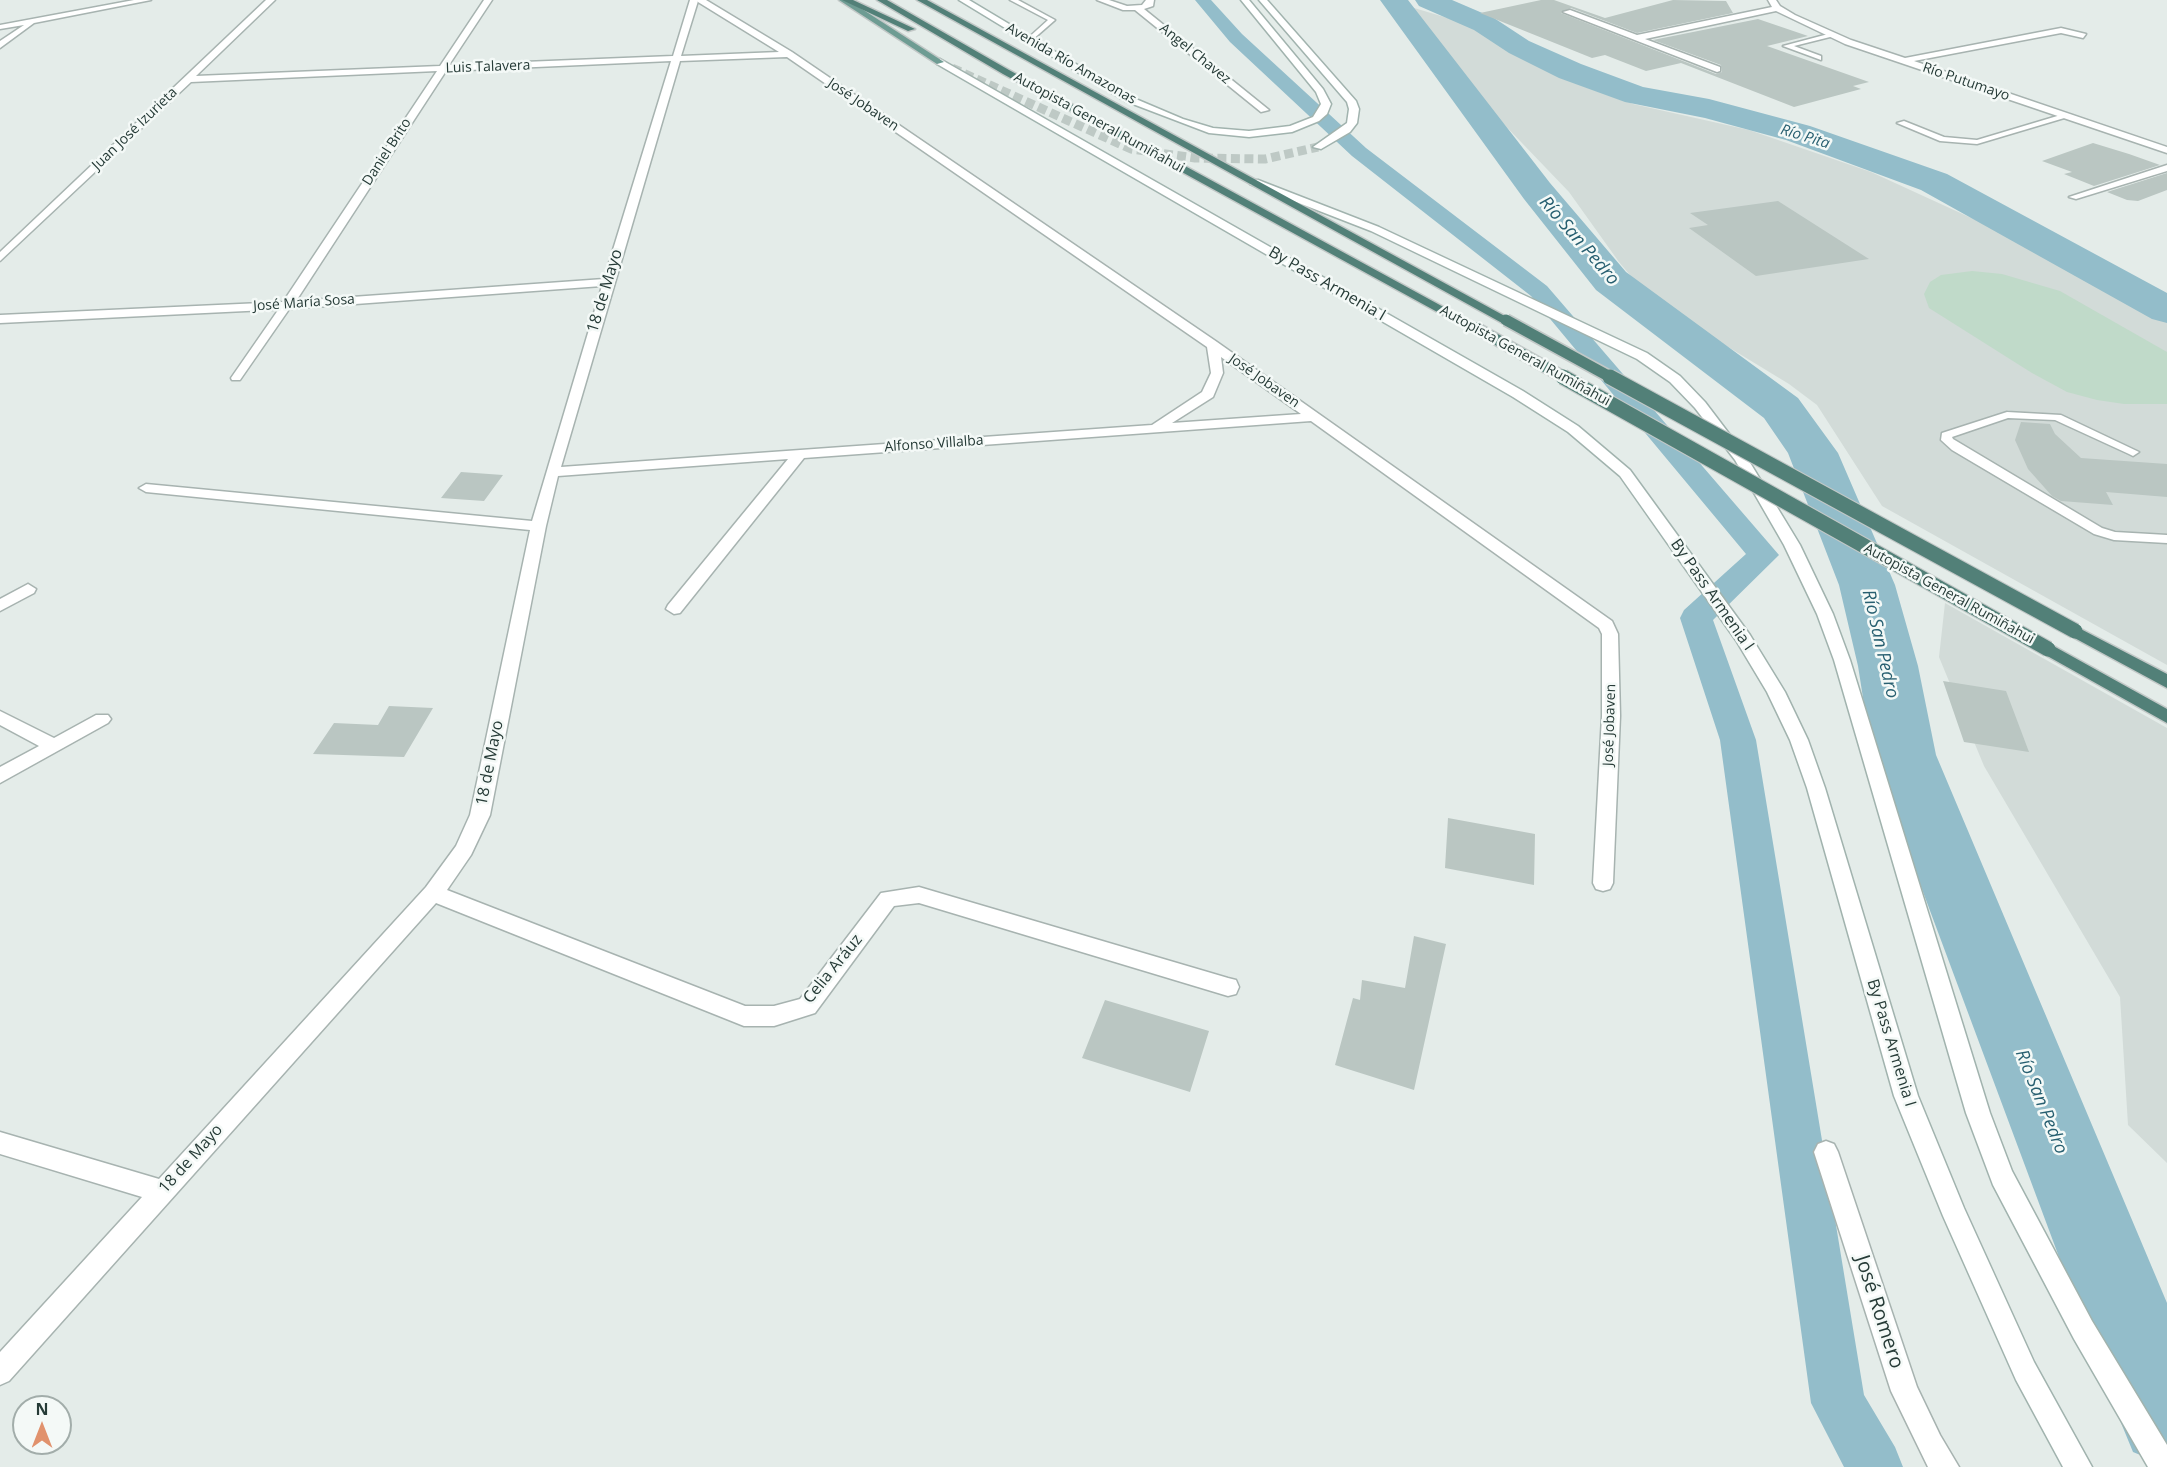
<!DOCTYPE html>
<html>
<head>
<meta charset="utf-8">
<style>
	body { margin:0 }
	#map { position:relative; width:2167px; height:1467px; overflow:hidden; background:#e4ece9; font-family:"Open Sans",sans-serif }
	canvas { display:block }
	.north { position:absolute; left:12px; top:1395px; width:60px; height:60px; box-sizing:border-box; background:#f4f9f7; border:2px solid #a2adaa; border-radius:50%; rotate:0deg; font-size:16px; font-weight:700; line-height:24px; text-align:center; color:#263b37 }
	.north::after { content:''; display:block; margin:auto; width:21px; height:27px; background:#e1926d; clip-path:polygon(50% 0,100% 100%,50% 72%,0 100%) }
</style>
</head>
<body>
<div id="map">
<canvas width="2167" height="1467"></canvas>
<div class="north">N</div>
</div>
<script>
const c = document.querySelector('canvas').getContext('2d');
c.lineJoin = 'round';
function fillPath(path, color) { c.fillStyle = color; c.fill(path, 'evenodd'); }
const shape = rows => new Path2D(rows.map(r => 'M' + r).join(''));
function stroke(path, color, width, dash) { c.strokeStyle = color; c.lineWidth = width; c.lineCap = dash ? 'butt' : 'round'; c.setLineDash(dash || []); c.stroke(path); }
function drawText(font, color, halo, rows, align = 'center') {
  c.font = font + ' "Open Sans",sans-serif'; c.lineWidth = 5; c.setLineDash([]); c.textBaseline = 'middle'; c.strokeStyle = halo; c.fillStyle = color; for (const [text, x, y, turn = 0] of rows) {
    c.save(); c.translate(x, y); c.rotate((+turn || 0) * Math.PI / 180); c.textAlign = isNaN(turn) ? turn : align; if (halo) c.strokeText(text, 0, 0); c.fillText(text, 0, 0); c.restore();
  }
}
fillPath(shape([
	[1404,5,1478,27,1515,52,1633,104,1749,130,1871,172,1991,227,2167,322,2167,665,1882,506,1817,405,1789,384,1651,300,1619,262,1569,192,1450,68,1399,9],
	[1945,603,2167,728,2167,1163,2128,1125,2120,997,1984,766,1939,657]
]), '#d2dbd8');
fillPath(shape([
	[1972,271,2002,274,2060,291,2167,352,2167,404,2124,404,2097,400,2067,392,2032,373,1929,308,1924,294,1930,282,1941,275]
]), '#c0dac9');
fillPath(shape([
	[1195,0,1211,0,1242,34,1366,148,1547,286,1779,555,1713,620,1756,740,1864,1395,1895,1447,1903,1467,1844,1467,1811,1403,1720,740,1680,618,1684,610,1746,554,1531,296,1352,156,1230,42,1195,0]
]), '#93bdca');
fillPath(shape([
	[1380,0,1408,0,1550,183,1626,272,1798,398,1838,453,1895,585,1918,666,1936,755,2167,1303,2167,1466,2133,1452,2119,1418,1872,755,1858,666,1839,585,1788,453,1764,418,1596,290,1524,199,1380,0],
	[1415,0,1452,0,1494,18,1529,41,1581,64,1643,87,1709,99,1810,126,1947,174,2167,293,2167,323,2152,319,1921,190,1786,140,1705,118,1625,102,1559,78,1509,53,1474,30,1419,6,1415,0]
]), '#93bdca');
fillPath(shape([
	[1541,0,1554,0,1605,18,1673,0,1726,1,1733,13,1637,33,1571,8,1561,13,1716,74,1722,72,1721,65,1653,40,1758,19,1808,36,1767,46,1869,82,1853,86,1861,89,1794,107,1681,63,1646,71,1605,55,1592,58,1480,13],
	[2093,143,2129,154,2160,165,2094,186,2064,174,2072,172,2042,161],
	[2167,173,2167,190,2138,201,2127,200,2107,192],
	[1778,201,1869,259,1756,276,1689,228,1708,225,1690,213],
	[2021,422,2050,424,2055,434,2081,458,2167,464,2167,497,2106,492,2113,505,2061,501,2052,496,2028,469,2015,440],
	[461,472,503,475,484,501,441,498],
	[1943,681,2006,691,2029,752,1964,742],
	[389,706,433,708,404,757,313,754,334,723,378,725],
	[1448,818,1535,834,1534,885,1445,868],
	[1414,936,1446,944,1414,1090,1335,1065,1353,998,1360,1000,1362,980,1405,988],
	[1105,1000,1209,1031,1190,1092,1082,1058]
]), '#bac6c2');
stroke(shape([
	[952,68,1131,149,1195,158,1265,159,1318,147]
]), '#bec9c5', 9, [9, 4.5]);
const service = shape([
	[1010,0,1018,0,1055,20,1031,41,1027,41,1027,39,1048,20,1010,0],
	[1832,33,1834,36,1794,46,1821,56,1821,60,1783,46,1832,33],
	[2064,114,2071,116,1977,144,1940,141,1897,123,1904,121,1944,137,1977,140,2064,114],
	[2167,165,2167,171,2076,199,2069,197,2167,165],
	[283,303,292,305,240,380,232,380,231,378,283,303],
	[2007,412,2061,415,2139,452,2133,456,2129,454,2055,420,2008,418,1952,437,1953,439,2102,528,2115,532,2167,535,2167,543,2114,540,2094,534,1952,450,1941,440,1942,433,2007,412]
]);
const minor = shape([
	[134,0,151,0,34,23,0,48,0,41,24,25,0,29,0,25,134,0],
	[266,0,275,0,196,76,440,66,484,0,492,0,449,65,673,56,690,0,706,0,792,52,1217,342,1612,621,1618,634,1620,716,1613,883,1610,889,1603,891,1596,889,1593,883,1602,716,1602,634,1599,628,1311,421,804,458,680,613,674,614,666,609,668,605,788,459,558,476,546,526,490,815,471,855,447,890,745,1006,774,1006,800,999,881,893,919,887,1228,978,1236,980,1239,987,1236,994,1228,996,919,903,894,906,815,1013,774,1026,744,1026,436,903,9,1381,0,1385,0,1352,142,1197,0,1154,0,1132,159,1179,426,887,456,846,470,815,530,530,146,492,139,488,146,484,532,521,602,286,287,309,0,323,0,315,283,302,437,71,191,82,0,261,0,252,266,0],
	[698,1,698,2,779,52,681,56,698,1],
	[787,57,1207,347,1211,373,1202,392,1152,425,561,467,680,61,787,57],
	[671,61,604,279,296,301,446,71,671,61],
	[1221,357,1301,414,1172,423,1213,397,1223,373,1221,357],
	[1097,0,1109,0,1127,6,1142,5,1146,0,1154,0,1153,6,1144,9,1269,110,1261,112,1135,10,1123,10,1097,0],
	[1768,0,1776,0,1780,6,1795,15,1851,40,1905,58,2061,28,2086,34,2083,38,2061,33,1914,61,2167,147,2167,153,1845,44,1776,11,1645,39,1720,67,1720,71,1717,72,1563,12,1570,10,1637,35,1772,7,1768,0],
	[28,584,36,589,34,593,0,611,0,599,28,584],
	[0,711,54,738,96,715,108,715,111,719,108,723,0,783,0,767,39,746,0,725,0,711],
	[1826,1141,1834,1144,1838,1152,1917,1387,1940,1435,1959,1467,1928,1467,1891,1391,1814,1152,1818,1144,1826,1141]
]);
const secondary = shape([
	[959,0,969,0,1131,97,1183,119,1213,128,1249,131,1290,126,1313,117,1321,104,1316,92,1241,0,1249,0,1323,89,1331,104,1327,114,1319,121,1292,132,1249,137,1209,133,1125,101,959,0],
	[1259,0,1267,0,1356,101,1359,109,1357,123,1350,132,1321,149,1313,147,1347,123,1349,109,1347,102,1259,0],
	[940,59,1523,391,1578,426,1630,470,1750,635,1785,692,1808,740,1825,788,1918,1096,1964,1208,2034,1362,2092,1467,2063,1467,2016,1380,1943,1216,1894,1096,1807,788,1790,740,1767,692,1737,642,1620,476,1568,432,1513,397,937,64,940,59],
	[1250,180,1258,180,1379,227,1647,353,1680,376,1705,402,1746,456,1800,545,1833,614,1850,660,1990,1113,2012,1171,2092,1321,2167,1445,2167,1467,2148,1467,2074,1339,1993,1185,1966,1113,1834,660,1817,614,1784,545,1735,460,1695,408,1670,382,1637,359,1371,231,1250,184,1250,180]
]);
const primary = shape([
	[839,0,848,0,944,62,937,64,839,0]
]);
const trunk = shape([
	[842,0,853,0,915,29,908,31,842,0],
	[877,0,887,0,1009,70,1482,328,1480,331,1472,331,1003,74,877,0],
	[917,0,927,0,1512,320,1502,323,917,0],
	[2075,626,2167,674,2167,688,2069,635,2067,631,2069,627,2075,626],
	[2048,643,2167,709,2167,723,2042,653,2040,649,2042,645,2048,643]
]);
stroke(service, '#a7b3b0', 3);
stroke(minor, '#a7b3b0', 3);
stroke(secondary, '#a1b3ae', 3);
stroke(primary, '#c2c8c7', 3);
stroke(trunk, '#c2c8c7', 3);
fillPath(service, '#fff');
fillPath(minor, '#fff');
fillPath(secondary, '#fff');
fillPath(primary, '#6e9c93');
fillPath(trunk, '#528078');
const trunkBridgeFar1 = shape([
	[1506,320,1612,378],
	[1476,328,1565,378]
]);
const trunkBridge = shape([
	[1563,377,2048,649],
	[1610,377,2075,631]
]);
stroke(trunkBridgeFar1, '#c2c8c7', 14, []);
stroke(trunkBridge, '#c2c8c7', 17, []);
stroke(trunkBridgeFar1, '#528078', 11);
stroke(trunkBridge, '#528078', 15);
drawText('14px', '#263b37', '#f4f9f7', [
	["Angel Chavez",1195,54,39],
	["Avenida Río Amazonas",1071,64,30],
	["Luis Talavera",488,67,-2],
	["Río Putumayo",1966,82,19],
	["José Jobaven",863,105,34],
	["Autopista General Rumiñahui",1099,123,29],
	["Juan José Izurieta",135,129,-44],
	["Daniel Brito",387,152,-57],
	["José María Sosa",304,303,-4],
	["Autopista General Rumiñahui",1525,356,29],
	["José Jobaven",1264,381,35],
	["Alfonso Villalba",934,444,-4],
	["Autopista General Rumiñahui",1949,594,29],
	["José Jobaven",1610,725,-88]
]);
drawText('italic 15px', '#275f70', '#f4f9f7', [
	["Río Pita",1805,137,17]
]);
drawText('16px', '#263b37', '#f4f9f7', [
	["By Pass Armenia I",1327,284,30],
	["18 de Mayo",605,291,-73],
	["By Pass Armenia I",1712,595,55],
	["18 de Mayo",490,763,-79],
	["Celia Aráuz",833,969,-51],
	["By Pass Armenia I",1891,1043,73],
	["18 de Mayo",191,1159,-48]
]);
drawText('italic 18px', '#275f70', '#f4f9f7', [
	["Río San Pedro",1579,241,49],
	["Río San Pedro",1880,644,77],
	["Río San Pedro",2041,1102,68]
]);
drawText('20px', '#263b37', '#f4f9f7', [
	["José Romero",1879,1312,72]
]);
</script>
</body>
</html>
